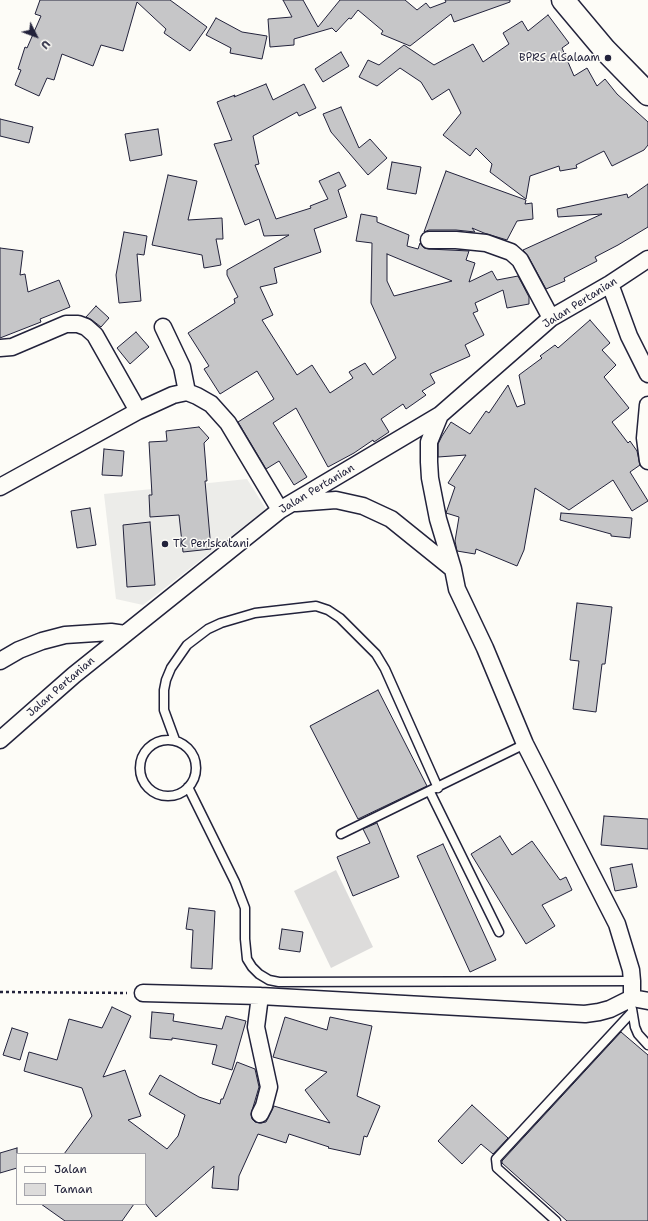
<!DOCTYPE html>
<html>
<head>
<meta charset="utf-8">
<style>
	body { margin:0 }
	#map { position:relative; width:648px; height:1221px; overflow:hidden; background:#fdfcf7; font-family:"Shantell Sans",sans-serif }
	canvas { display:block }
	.legend { position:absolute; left:16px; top:1153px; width:130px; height:52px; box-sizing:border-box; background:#fdfcf7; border:1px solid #a5a5ac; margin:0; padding:5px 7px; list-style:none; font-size:12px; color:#22223b }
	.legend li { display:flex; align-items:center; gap:8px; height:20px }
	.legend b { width:20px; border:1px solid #a5a5ac }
	.north { position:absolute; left:16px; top:16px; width:40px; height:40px; -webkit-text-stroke:3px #fdfcf7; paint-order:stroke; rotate:132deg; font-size:11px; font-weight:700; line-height:16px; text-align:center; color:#22223b }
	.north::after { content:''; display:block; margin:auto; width:14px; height:18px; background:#22223b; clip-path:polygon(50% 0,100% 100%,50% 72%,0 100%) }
</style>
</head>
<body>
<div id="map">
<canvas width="648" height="1221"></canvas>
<ul class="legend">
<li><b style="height:5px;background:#fdfcf7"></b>Jalan</li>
<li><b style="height:11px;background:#dddcdb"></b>Taman</li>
</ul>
<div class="north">U</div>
</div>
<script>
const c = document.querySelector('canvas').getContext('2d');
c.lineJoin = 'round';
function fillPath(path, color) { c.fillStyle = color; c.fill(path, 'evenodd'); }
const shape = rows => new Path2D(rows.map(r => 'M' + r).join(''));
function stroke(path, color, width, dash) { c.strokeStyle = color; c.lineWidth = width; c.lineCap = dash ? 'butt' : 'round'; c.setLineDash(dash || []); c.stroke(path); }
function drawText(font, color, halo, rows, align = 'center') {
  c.font = font + ' "Shantell Sans",sans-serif'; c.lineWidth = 3; c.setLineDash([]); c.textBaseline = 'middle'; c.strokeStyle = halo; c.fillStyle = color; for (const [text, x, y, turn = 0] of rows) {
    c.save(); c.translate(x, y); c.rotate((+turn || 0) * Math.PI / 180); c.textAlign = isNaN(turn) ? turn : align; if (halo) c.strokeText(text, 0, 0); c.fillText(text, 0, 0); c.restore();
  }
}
fillPath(shape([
	[247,479,266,509,143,605,116,599,104,494]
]), '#ecece9');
fillPath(shape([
	[336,870,373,947,331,968,294,891]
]), '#dddcdb');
const building = shape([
	[40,0,170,0,207,27,190,51,164,33,166,29,137,2,123,51,101,45,93,66,62,54,54,80,47,78,39,96,15,85,21,70,18,69,25,47,27,48,41,16,35,14,40,0],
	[283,0,303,0,318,27,340,0,405,0,417,10,426,3,430,8,446,2,445,0,510,0,510,2,454,22,451,14,410,46,381,34,383,31,358,10,351,19,349,18,336,32,332,28,294,39,294,45,270,47,268,19,292,17,283,0],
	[548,15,569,43,562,48,574,76,587,68,597,86,605,79,617,94,648,122,648,145,644,150,612,166,604,151,576,165,577,168,560,171,559,166,530,176,526,199,490,172,492,164,476,148,470,156,443,135,461,113,449,89,432,100,421,82,400,68,377,86,359,77,368,60,379,65,404,45,434,65,473,44,483,62,509,44,503,33,522,21,528,31,548,15],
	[216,18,242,32,267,36,262,59,230,53,231,48,206,35,216,18],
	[341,52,349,66,323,82,315,69,341,52],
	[266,84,273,100,304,84,316,108,299,116,297,112,253,136,259,164,255,165,276,219,311,208,310,206,328,199,319,181,339,172,346,186,338,190,347,217,314,229,321,252,274,268,277,283,260,287,273,315,262,320,297,375,312,365,330,393,353,378,349,372,365,363,373,375,396,358,371,303,372,243,356,241,361,214,377,217,377,222,409,235,407,246,418,249,420,243,424,248,429,249,469,251,466,260,475,263,469,282,492,271,497,280,518,276,529,297,529,304,507,308,503,290,475,303,478,311,473,313,484,335,465,345,470,356,430,374,435,383,422,391,426,395,406,409,403,404,381,419,389,432,374,442,373,440,354,453,328,467,296,408,273,423,307,477,294,485,279,461,266,469,238,422,274,399,257,371,220,394,204,369,209,366,188,333,235,303,234,299,238,297,227,275,227,270,289,235,264,236,259,219,245,225,214,144,232,140,217,102,235,95,234,97,266,84],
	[387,254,452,281,394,296,387,281,387,254],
	[341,107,359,148,370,139,387,158,368,175,331,132,323,114,341,107],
	[0,119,33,127,29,143,0,136,0,119],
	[158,129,162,155,130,161,125,134,158,129],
	[392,162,421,167,416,194,387,189,392,162],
	[446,171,526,200,525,204,532,203,533,219,517,221,507,240,484,233,472,228,475,232,456,230,429,230,424,232,446,171],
	[168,175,197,181,188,220,222,218,223,239,216,239,221,265,204,268,202,255,152,245,168,175],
	[648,184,648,227,618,245,595,257,597,261,564,278,565,281,546,289,528,256,523,250,602,214,558,217,557,209,627,194,628,198,648,184],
	[124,232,147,236,144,255,137,254,141,301,119,303,116,275,124,232],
	[0,248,23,251,20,275,25,274,28,292,59,280,70,307,40,319,41,322,0,338,0,248],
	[96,306,109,318,101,327,92,320,86,317,96,306],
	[590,320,610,343,602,350,616,365,604,377,629,408,612,422,628,443,630,441,637,451,640,465,630,472,648,501,632,511,613,480,569,510,535,488,524,550,517,566,476,549,475,554,457,551,455,541,459,517,446,513,455,487,448,483,466,455,438,457,438,444,442,436,451,422,470,434,486,411,489,413,508,385,517,407,525,404,519,375,542,358,540,356,555,345,558,348,590,320],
	[136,332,149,347,130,364,117,348,136,332],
	[199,427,209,438,204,443,207,481,205,481,211,549,183,552,179,515,150,517,149,495,152,495,149,442,167,441,166,431,199,427],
	[104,449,124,451,122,476,102,475,104,449],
	[90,508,96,545,77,548,71,511,90,508],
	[561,513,632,518,630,538,611,536,611,534,560,520,561,513],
	[150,522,155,585,127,587,123,525,150,522],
	[577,603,612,607,605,664,602,664,596,712,573,709,579,661,570,660,577,603],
	[378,690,427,786,358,819,310,726,378,690],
	[604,816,648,819,648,849,601,845,604,816],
	[377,823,399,877,353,896,337,857,370,843,363,829,377,823],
	[500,836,512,855,532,841,560,880,566,877,572,890,542,905,555,926,526,944,471,854,500,836],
	[443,844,496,960,470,972,417,856,443,844],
	[632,864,637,887,615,891,610,868,632,864],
	[189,908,215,911,212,969,191,968,193,930,186,929,189,908],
	[282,929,303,932,300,952,279,949,282,929],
	[112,1007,131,1016,103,1077,125,1070,141,1116,128,1120,167,1149,178,1136,185,1115,149,1094,160,1075,199,1097,220,1104,221,1099,223,1099,237,1062,255,1069,259,1087,251,1114,252,1119,255,1122,260,1123,266,1122,274,1106,330,1123,305,1090,327,1072,273,1057,285,1017,327,1030,330,1017,372,1026,357,1096,380,1106,367,1137,364,1136,360,1155,328,1148,329,1147,289,1134,286,1143,258,1134,239,1176,238,1190,212,1188,214,1166,156,1217,145,1203,145,1154,64,1154,92,1116,82,1088,24,1071,29,1052,57,1060,69,1019,102,1028,112,1007],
	[152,1012,174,1014,173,1021,222,1029,226,1016,246,1021,232,1070,212,1064,217,1045,172,1038,172,1040,150,1038,152,1012],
	[12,1028,28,1033,20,1060,3,1055,12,1028],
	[621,1032,648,1055,648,1221,567,1221,502,1163,502,1161,621,1032],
	[472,1105,508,1138,493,1154,481,1144,462,1164,438,1141,472,1105],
	[17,1148,17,1168,0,1173,0,1153,17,1148],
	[41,1204,134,1204,122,1221,65,1221,41,1204]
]);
fillPath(building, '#c6c6c8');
stroke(building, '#22223b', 1);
const lane = shape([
	'140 768a28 28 0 1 1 56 0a28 28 0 1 1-56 0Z',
	[175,740,164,710,164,690,166,680,171,668,187,645,208,629,221,623,255,613,316,606,328,610,340,618,376,654,385,669,438,788],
	[188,787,235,882,245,908,245,939,247,959,252,967,259,974,269,980,279,982,632,981],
	[430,792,499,932],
	[341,834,525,744],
	[632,1009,635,1027,638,1034,648,1045],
	[556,1221,497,1168,496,1159,632,1012]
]);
const street = shape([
	[429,240,456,240,486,243,511,252,520,260,551,318],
	[610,284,629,336,648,374],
	[163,327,182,367,187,392],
	[0,348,12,347,66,324,78,324,86,327,95,335,138,411],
	[648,405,645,438,648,461],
	[440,415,429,442,429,462,430,478,438,519,453,569,457,589,485,648,525,744,617,924,631,970,632,981,632,998],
	[0,487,138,411,173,395,187,392,197,396,211,404,228,423,280,510],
	[296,503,336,500,363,506,391,519,453,569],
	[0,661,19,650,42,641,65,635,111,632,125,634],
	[0,740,74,675,280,510,440,415,551,318,610,284,648,259],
	[143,993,260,996,585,1014,599,1012,610,1009,632,998,648,1001],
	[260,1114,264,1106,269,1087,256,1027,260,996]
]);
const highway = shape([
	[563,0,605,50,648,94]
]);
stroke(lane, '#22223b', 11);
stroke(street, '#22223b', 19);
stroke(highway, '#22223b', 25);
stroke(shape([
	[0,992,127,993]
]), '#22223b', 2.5, [3, 3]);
stroke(lane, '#fdfcf7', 8);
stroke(street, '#fdfcf7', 16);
stroke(highway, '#fdfcf7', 22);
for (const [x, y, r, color] of [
	[608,58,4,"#22223b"],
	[165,544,4,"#22223b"]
]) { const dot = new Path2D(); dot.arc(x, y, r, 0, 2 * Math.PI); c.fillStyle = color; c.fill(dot); stroke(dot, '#fdfcf7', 1.5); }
drawText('11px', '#22223b', '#fdfcf7', [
	["BPRS AlSalaam",600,58],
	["TK Periskatani",173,544,"left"]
], 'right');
drawText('11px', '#22223b', '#fdfcf7', [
	["Jalan Pertanian",580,303,-32],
	["Jalan Pertanian",317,489,-31],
	["Jalan Pertanian",61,687,-41]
]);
</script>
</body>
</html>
